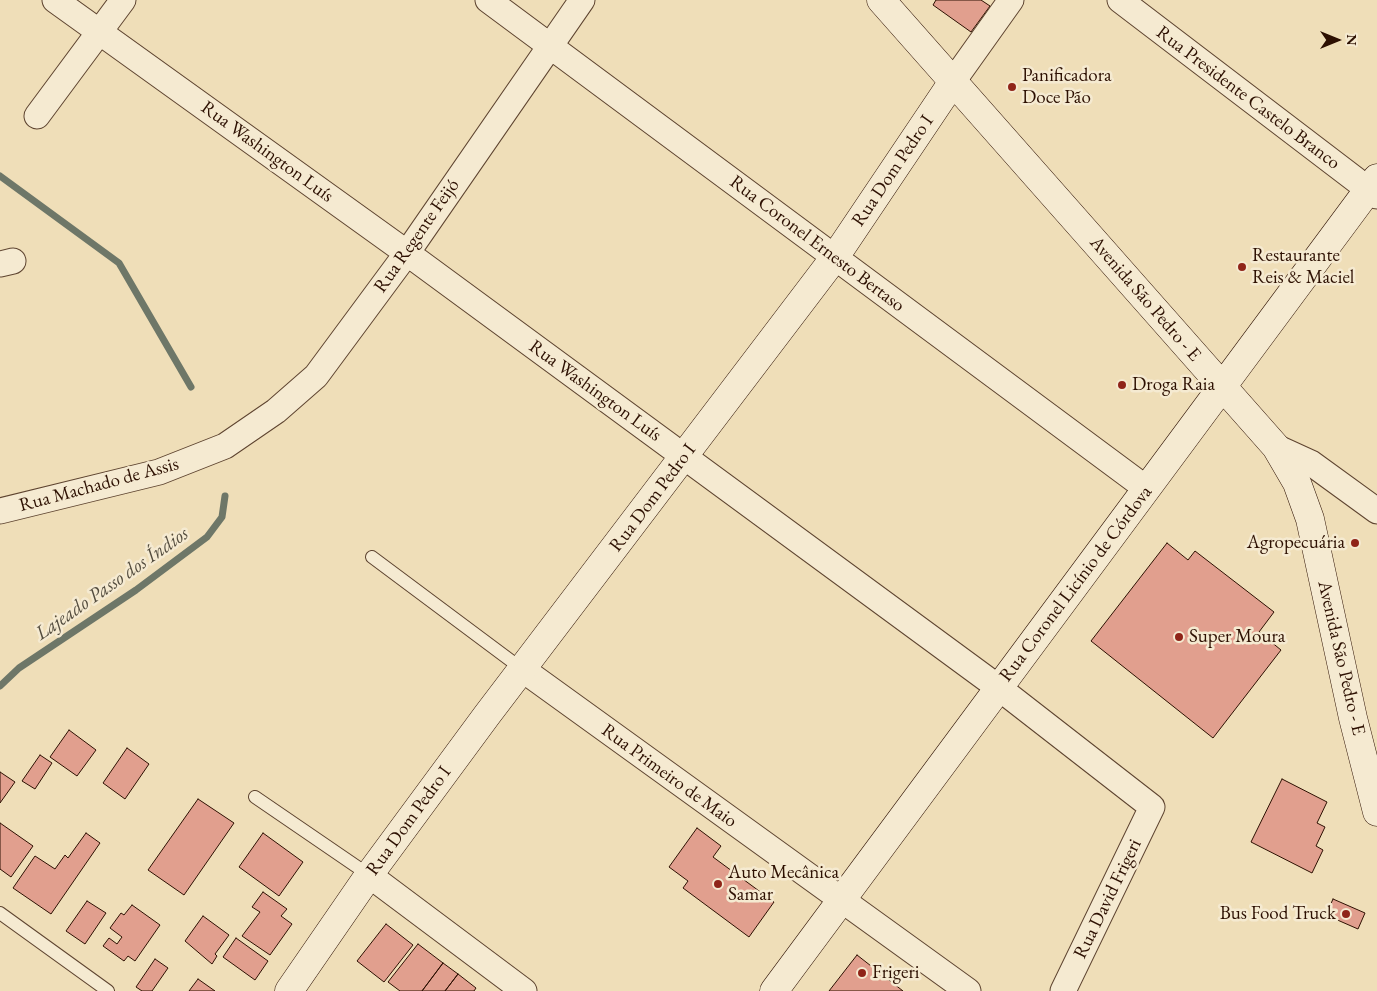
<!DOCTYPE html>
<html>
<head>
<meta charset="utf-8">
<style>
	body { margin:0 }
	#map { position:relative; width:1377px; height:991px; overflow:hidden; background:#efdeb8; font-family:"EB Garamond",serif }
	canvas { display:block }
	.north { position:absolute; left:1312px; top:15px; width:50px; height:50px; -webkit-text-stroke:4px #f5ead1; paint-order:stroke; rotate:90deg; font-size:14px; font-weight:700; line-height:20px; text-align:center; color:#2d1002 }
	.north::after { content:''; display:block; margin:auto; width:18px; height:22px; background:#2d1002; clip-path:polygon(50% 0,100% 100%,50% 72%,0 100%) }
</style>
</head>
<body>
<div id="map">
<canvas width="1377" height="991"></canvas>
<div class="north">N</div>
</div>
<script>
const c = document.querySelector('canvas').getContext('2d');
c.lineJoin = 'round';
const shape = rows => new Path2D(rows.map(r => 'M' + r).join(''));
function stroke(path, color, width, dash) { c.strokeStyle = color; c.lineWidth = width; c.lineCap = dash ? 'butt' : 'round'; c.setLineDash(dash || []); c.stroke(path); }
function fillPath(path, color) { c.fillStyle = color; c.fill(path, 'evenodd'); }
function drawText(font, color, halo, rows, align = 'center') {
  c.font = font + ' "EB Garamond",serif'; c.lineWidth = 5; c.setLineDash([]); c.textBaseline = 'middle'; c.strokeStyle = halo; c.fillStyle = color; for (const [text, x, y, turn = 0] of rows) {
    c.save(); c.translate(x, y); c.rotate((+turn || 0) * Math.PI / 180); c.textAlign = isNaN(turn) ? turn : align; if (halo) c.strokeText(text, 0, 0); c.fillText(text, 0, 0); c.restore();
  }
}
stroke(shape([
	[0,176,119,263,191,387],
	[0,686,19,668,136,590,207,537,222,517,225,496]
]), '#6e7768', 7);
const building = shape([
	[936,0,981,0,990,6,971,32,933,5,936,0],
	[1167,543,1188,560,1195,551,1274,612,1259,632,1281,650,1213,738,1091,641,1167,543],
	[69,730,96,750,77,776,50,757,69,730],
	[127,748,149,764,125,799,103,783,127,748],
	[40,755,52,763,35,789,22,781,40,755],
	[0,772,15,782,0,803,0,772],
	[1282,779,1327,802,1317,823,1325,827,1316,846,1323,850,1312,873,1251,842,1282,779],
	[198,799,234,823,184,895,148,870,198,799],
	[0,823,33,846,11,877,0,869,0,823],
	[697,828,721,846,713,857,774,902,749,937,683,888,688,881,669,867,697,828],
	[86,833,100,843,51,914,13,888,35,856,55,869,65,855,68,858,86,833],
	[263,833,303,862,279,896,239,867,263,833],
	[263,892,287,909,281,916,292,924,270,955,242,936,260,912,252,907,263,892],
	[1333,899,1365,913,1358,929,1326,915,1333,899],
	[87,901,106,913,85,944,66,931,87,901],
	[132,905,160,925,135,961,128,956,124,961,103,946,109,938,117,944,122,937,110,928,121,913,124,915,132,905],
	[203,916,229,935,215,954,217,956,212,964,185,941,203,916],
	[386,924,413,945,384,982,357,961,386,924],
	[236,938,268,961,255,980,223,957,236,938],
	[418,944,443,963,422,991,400,991,388,982,418,944],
	[857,955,903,991,829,991,857,955],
	[155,959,168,968,152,991,142,991,136,987,155,959],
	[443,963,458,974,445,991,422,991,443,963],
	[458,974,476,988,474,991,445,991,458,974],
	[198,979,215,991,189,991,198,979]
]);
fillPath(building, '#e19f8e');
stroke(building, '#2d1002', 1);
const lane = shape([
	[372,557,522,669],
	[255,797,369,875],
	[0,913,108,991]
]);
const street = shape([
	[55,0,407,253,999,688,1152,807,1063,991],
	[488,0,1147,489],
	[1120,0,1377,196],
	[954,80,1011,0],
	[37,116,123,0],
	[0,264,13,261],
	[1276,447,1311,463,1377,511],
	[0,511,159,472,225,446,276,411,316,376,407,253,582,0],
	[522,669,968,991],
	[369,875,524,991]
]);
const secondary = shape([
	[881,0,1276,447,1297,483,1310,519,1353,718,1377,812],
	[289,991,369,875,487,715,835,257,954,80],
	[774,991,1377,178]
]);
stroke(lane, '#5e4430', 14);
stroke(street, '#5e4430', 27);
stroke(secondary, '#2d1002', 29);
stroke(lane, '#f5ead1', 12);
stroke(street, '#f5ead1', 25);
stroke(secondary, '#f5ead1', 28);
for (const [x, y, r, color] of [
	[1012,87,5,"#8f2418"],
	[1242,267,5,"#8f2418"],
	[1122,385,5,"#8f2418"],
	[1355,543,5,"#8f2418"],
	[1179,637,5,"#8f2418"],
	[718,884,5,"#8f2418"],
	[1346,914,5,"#8f2418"],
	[862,973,5,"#8f2418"]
]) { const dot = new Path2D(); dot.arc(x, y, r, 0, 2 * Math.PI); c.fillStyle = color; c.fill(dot); stroke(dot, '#f5ead1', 2); }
drawText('19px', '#2d1002', '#f5ead1', [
	["Panificadora",1022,76],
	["Doce Pão",1022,98],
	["Restaurante",1252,256],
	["Reis & Maciel",1252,278],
	["Droga Raia",1132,385],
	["Agropecuária",1345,543,"right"],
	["Super Moura",1189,637],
	["Auto Mecânica",728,873],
	["Samar",728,895],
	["Bus Food Truck",1336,914,"right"],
	["Frigeri",872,973]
], 'left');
drawText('19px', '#2d1002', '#f5ead1', [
	["Rua Presidente Castelo Branco",1248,98,37],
	["Rua Washington Luís",267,152,36],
	["Rua Dom Pedro I",893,171,-56],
	["Rua Regente Feijó",417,236,-55],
	["Rua Coronel Ernesto Bertaso",817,244,37],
	["Avenida São Pedro - E",1145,299,49],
	["Rua Washington Luís",595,391,36],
	["Rua Machado de Assis",99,485,-15],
	["Rua Dom Pedro I",653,498,-53],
	["Rua Coronel Licínio de Córdova",1076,584,-53],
	["Avenida São Pedro - E",1341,658,77],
	["Rua Primeiro de Maio",669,776,36],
	["Rua Dom Pedro I",409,821,-54],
	["Rua David Frigeri",1108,899,-64]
]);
drawText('italic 20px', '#534c3e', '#f5ead1', [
	["Lajeado Passo dos Índios",112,584,-35]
]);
</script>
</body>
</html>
